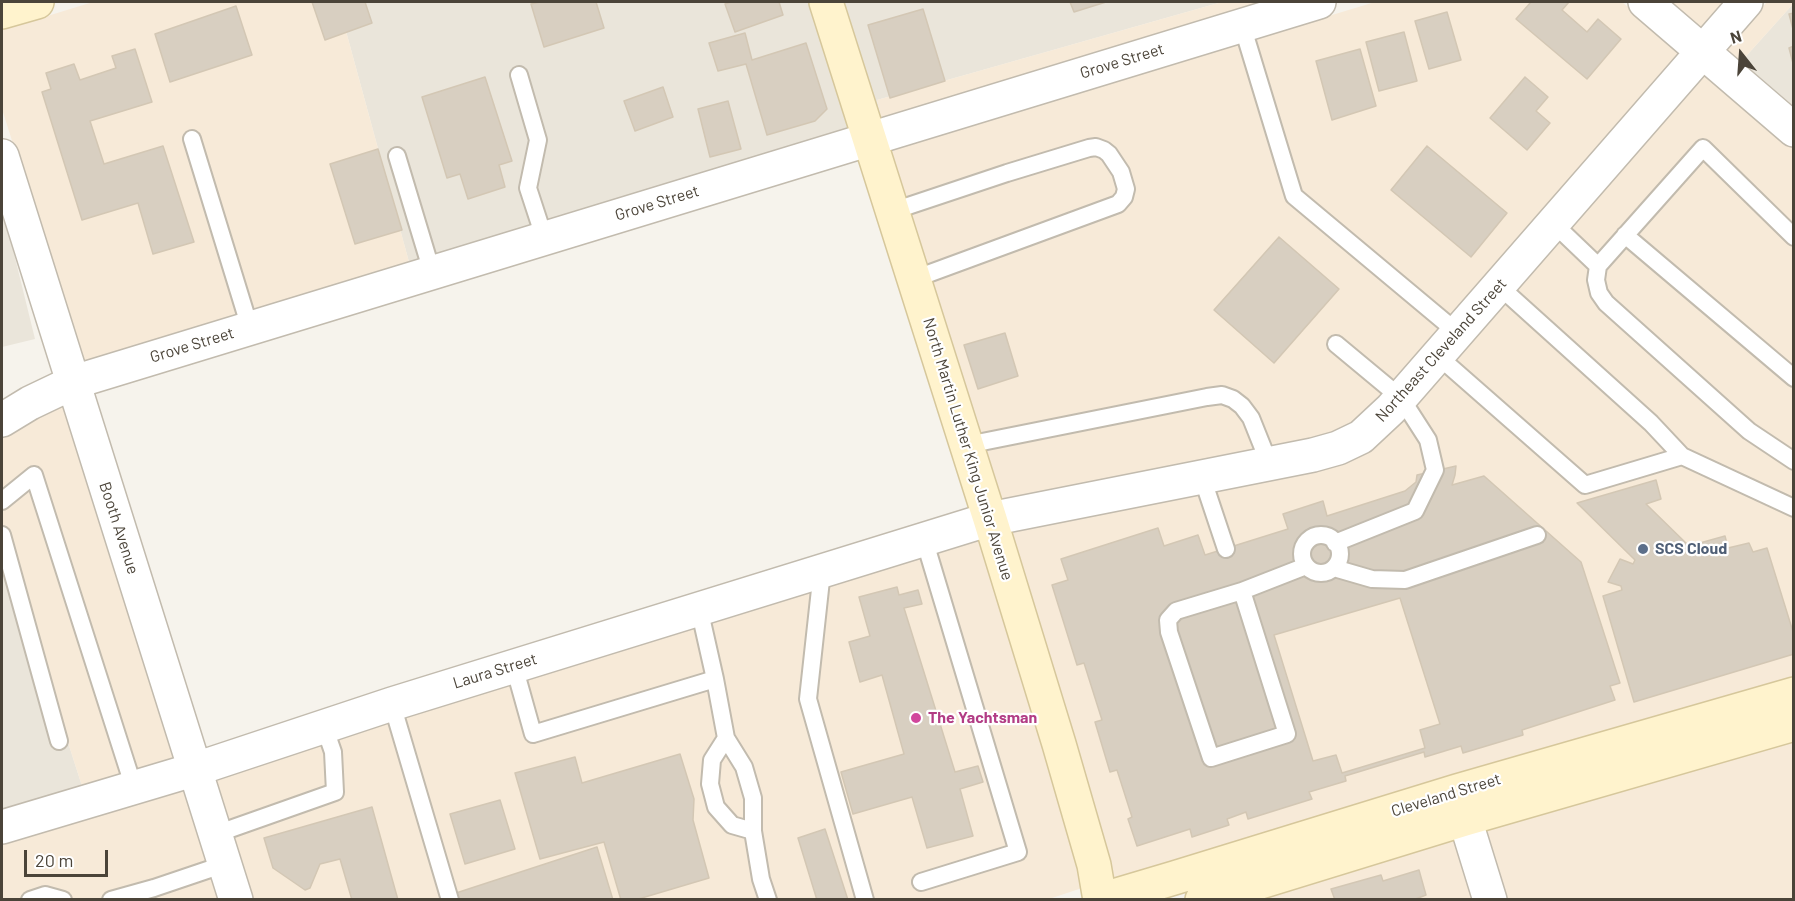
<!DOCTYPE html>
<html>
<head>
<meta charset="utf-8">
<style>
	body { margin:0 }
	#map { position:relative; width:1795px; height:901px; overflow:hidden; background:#f6f3ec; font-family:Barlow,sans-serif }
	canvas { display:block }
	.frame { position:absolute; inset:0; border:3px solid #4b4439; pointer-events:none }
	.north { position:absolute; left:1711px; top:24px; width:60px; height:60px; -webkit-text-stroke:4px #fff; paint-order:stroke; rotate:343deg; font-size:16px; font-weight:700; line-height:24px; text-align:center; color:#4b4439 }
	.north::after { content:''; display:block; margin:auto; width:21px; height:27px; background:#4b4439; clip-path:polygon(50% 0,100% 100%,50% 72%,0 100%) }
	.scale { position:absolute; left:24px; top:850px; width:84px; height:27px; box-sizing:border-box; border:3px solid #4b4439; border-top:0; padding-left:8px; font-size:18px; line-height:21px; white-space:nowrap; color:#4b4439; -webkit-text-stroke:4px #fff; paint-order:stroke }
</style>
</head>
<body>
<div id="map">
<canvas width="1795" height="901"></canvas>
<div class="frame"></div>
<div class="north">N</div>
<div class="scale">20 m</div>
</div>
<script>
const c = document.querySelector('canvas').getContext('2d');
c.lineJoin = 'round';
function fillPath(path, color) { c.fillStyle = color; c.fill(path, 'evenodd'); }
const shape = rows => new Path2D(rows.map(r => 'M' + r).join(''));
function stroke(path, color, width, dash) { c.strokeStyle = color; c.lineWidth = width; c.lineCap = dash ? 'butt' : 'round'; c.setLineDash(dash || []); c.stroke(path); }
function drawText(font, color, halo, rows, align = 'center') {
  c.font = font + ' Barlow,sans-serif'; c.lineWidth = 4.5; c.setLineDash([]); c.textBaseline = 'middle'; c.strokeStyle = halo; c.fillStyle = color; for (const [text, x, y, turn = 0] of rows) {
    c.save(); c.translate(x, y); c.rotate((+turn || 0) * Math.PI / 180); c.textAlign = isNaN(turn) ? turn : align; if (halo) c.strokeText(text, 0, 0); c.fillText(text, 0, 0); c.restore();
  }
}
fillPath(shape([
	[338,2,811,2,850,127,409,262],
	[842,2,1222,2,877,100,881,118,878,118],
	[1793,4,1793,107,1776,94,1740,63],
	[2,205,35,339,2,347],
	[2,537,82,786,2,810]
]), '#eae5da');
fillPath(shape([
	[93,2,338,2,409,262,82,362,2,109,2,30],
	[1222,2,1264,2,881,118,877,100],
	[1375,2,1622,2,1681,52,1380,397,1353,423,1332,433,1309,439,1000,500,889,149],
	[1668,2,1725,2,1701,30],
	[1767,2,1793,2,1793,4,1740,63,1725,50],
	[1705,73,1793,149,1793,677,1452,775,1112,879,1009,532,1316,471,1342,464,1368,452],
	[65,404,177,758,82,786,2,537,2,439,37,417],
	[981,539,1079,868,1082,888,1046,900,251,899,214,780,397,719],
	[1793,741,1793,899,1506,899,1484,831],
	[187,789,221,900,2,900,2,844],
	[1456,839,1475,900,1258,900]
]), '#f7ead8');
const building = shape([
	[312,2,365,2,372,23,325,40,312,2],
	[540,2,596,2,604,28,544,47,531,4,540,2],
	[731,2,779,2,783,15,735,32,725,4,731,2],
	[1070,2,1106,2,1074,12,1070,2],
	[1531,2,1569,2,1562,10,1587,32,1598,19,1621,39,1587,79,1516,19,1531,2],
	[236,6,252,55,170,82,155,34,236,6],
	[923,9,945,81,890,98,868,25,923,9],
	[1447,12,1461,60,1429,69,1415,21,1447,12],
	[1794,13,1794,33,1789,14,1794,13],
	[1404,32,1417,81,1379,91,1366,42,1404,32],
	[745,33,752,60,806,43,827,109,815,121,767,135,746,64,718,71,709,43,745,33],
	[1794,46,1794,67,1789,48,1794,46],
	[135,49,152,102,90,121,104,164,163,146,194,242,153,254,138,203,82,220,42,92,51,89,46,73,74,64,80,80,116,68,112,56,135,49],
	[1360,49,1376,106,1332,120,1316,61,1360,49],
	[485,77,512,161,499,165,505,187,468,199,460,174,447,178,422,97,485,77],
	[1525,77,1548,97,1536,111,1550,123,1527,150,1490,118,1525,77],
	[663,87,673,117,635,131,624,101,663,87],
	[728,101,741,149,710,157,698,109,728,101],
	[1427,146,1507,213,1471,257,1391,190,1427,146],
	[378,149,402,230,355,244,330,164,378,149],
	[1279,237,1339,289,1274,363,1214,310,1279,237],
	[1005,333,1018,376,978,389,964,345,1005,333],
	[1456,466,1455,475,1452,485,1484,476,1581,562,1620,683,1610,686,1615,700,1522,730,1523,735,1463,753,1461,746,1425,757,1424,752,1345,776,1346,781,1309,792,1312,799,1248,819,1246,812,1227,819,1229,825,1192,837,1190,829,1137,846,1128,819,1132,817,1117,770,1110,772,1095,722,1102,720,1084,663,1077,665,1052,585,1068,580,1061,559,1158,528,1164,546,1198,535,1205,555,1288,529,1283,514,1323,501,1327,516,1405,491,1416,482,1417,475,1456,466],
	[1656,480,1661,499,1646,504,1689,546,1725,536,1728,548,1749,543,1753,552,1767,548,1794,635,1794,654,1634,702,1603,596,1622,590,1621,586,1608,582,1620,559,1633,564,1635,560,1577,503,1656,480],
	[897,587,899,595,918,590,922,604,904,608,955,772,978,766,983,782,960,789,973,836,927,848,912,797,853,814,841,772,904,754,882,675,860,682,849,642,870,636,859,597,897,587],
	[1400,598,1440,724,1420,730,1425,748,1342,773,1336,755,1313,761,1274,635,1400,598],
	[680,754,694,799,693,820,709,878,635,900,621,900,604,842,540,859,515,773,575,757,582,783,680,754],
	[500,800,515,849,465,864,450,814,500,800],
	[372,807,398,900,352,900,340,859,320,864,310,888,305,890,273,868,264,838,372,807],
	[825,829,848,900,817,900,798,838,825,829],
	[597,847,613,900,455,900,453,894,597,847],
	[1419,870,1426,895,1413,900,1335,900,1331,889,1381,875,1383,881,1419,870]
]);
fillPath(building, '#d8cfc1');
stroke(building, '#d3c7b4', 1.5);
const lane = shape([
	[1242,25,1294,196,1458,333],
	[519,75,538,140,528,188,544,237],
	[192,139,250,328],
	[397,156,432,272],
	[893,211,1007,173,1089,148,1096,147,1104,150,1109,154,1121,172,1126,189,1124,197,1118,204,914,279],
	[1553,223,1598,266,1703,148,1794,237],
	[1625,235,1794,378],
	[1598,266,1596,280,1599,293,1606,303,1749,431,1794,461],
	[1499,286,1651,423,1682,456],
	[1438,356,1585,485,1682,456,1794,508],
	[967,445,1207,397,1222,395,1233,399,1242,406,1251,418,1269,463],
	[1202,477,1226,549],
	[2,501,34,475,134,788],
	[2,535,59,741],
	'1302 554a19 19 0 1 1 38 0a19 19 0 1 1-38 0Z',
	[1335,543,1415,511,1435,470,1428,440,1401,398,1336,344],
	[1334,568,1372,579,1405,580,1537,535],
	[822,571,808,699,865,900],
	[1242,591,1287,734,1211,758,1169,632,1168,620,1176,611,1242,591,1306,566],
	[514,666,533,734,715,679,699,608],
	[715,679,726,738,744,767,753,798,753,831,761,879,768,900],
	[392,704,450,900],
	[726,738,712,760,710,784,716,807,732,825,753,831],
	[216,834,335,792,333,752,324,726],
	[921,882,1018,852,924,539],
	[30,900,45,895,63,900],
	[111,900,154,888,225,864]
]);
const street = shape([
	[1645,2,1794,130],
	[2,156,236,900],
	[2,420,30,403,74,382,1319,2],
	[1465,819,1490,900],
	[2,827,196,769,392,704,990,519,1313,455,1338,448,1361,437,1391,409,1746,2]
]);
const secondary = shape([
	[826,2,990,519,1059,744,1094,865,1100,900],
	[2,12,37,2],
	[1100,900,1174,878,1457,791,1794,694],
	[1202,900,1465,819,1794,724]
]);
stroke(lane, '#c2bbae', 20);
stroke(street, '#c2bbae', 36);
stroke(secondary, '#d6c79b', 36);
stroke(lane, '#fff', 16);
stroke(street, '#fff', 33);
stroke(secondary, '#fff3cd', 33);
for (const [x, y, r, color] of [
	[1643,549,6,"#5c6f8a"],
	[916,718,6,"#d1479c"]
]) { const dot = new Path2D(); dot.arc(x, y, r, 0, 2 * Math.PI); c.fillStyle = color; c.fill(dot); stroke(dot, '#fff', 2); }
drawText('16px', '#4b4439', '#fff', [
	["Grove Street",1122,61,-17],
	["Grove Street",657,203,-17],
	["Grove Street",192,345,-17],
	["Northeast Cleveland Street",1441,350,-48],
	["North Martin Luther King Junior Avenue",968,449,73],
	["Booth Avenue",119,528,72],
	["Laura Street",495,671,-17],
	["Cleveland Street",1446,795,-17]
]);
drawText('bold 16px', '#4e5e75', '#fff', [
	["SCS Cloud",1655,549]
], 'left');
drawText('bold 16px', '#b23c85', '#fff', [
	["The Yachtsman",928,718]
], 'left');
</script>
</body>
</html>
